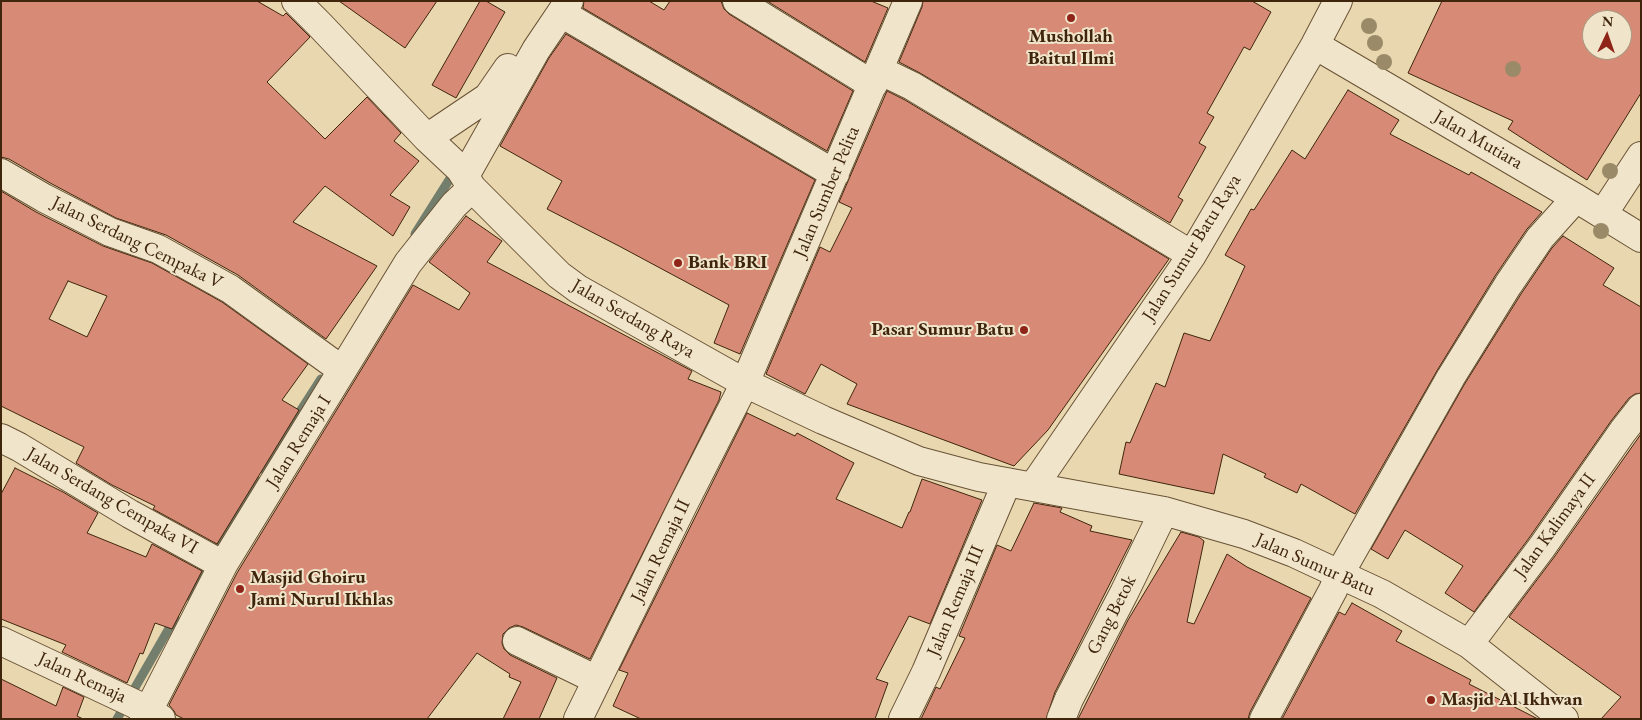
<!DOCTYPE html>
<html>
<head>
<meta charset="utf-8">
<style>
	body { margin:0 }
	#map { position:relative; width:1642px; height:720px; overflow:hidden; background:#e8d7af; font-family:"EB Garamond",serif }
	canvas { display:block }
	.frame { position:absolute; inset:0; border:2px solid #3f250c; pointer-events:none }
	.north { position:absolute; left:1582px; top:10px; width:50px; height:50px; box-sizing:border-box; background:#f0e5cb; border:1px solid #a9987f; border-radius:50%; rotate:3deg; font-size:14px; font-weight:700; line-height:20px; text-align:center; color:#3f250c }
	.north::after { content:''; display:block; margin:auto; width:18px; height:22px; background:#8f2418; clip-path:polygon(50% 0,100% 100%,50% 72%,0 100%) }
</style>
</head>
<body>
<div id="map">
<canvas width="1642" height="720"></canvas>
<div class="frame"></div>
<div class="north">N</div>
</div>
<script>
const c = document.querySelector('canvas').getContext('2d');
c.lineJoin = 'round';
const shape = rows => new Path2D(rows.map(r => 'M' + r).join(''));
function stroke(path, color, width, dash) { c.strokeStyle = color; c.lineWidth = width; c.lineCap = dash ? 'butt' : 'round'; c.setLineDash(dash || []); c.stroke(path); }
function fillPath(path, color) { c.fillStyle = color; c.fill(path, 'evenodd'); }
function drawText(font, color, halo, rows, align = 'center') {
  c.font = font + ' "EB Garamond",serif'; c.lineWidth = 4; c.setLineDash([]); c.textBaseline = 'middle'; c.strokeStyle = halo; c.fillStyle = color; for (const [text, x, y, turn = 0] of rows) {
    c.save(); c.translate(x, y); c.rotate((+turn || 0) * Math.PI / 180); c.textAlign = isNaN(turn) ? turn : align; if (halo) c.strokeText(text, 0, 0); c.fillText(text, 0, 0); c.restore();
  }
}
stroke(shape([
	[415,234,456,169],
	[263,469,321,379],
	[188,596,256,480],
	[117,719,175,618]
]), '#747e6d', 9);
const building = shape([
	[1,1,257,1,283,16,286,13,310,37,267,82,325,139,367,97,401,133,394,141,419,161,390,195,410,207,393,236,325,186,293,222,377,266,326,339,238,275,166,235,116,218,52,184,9,159,1,157,1,1],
	[339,1,437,1,405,48,339,1],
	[480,1,486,1,505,12,456,98,432,85,480,1],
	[584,1,649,1,664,10,670,1,721,1,724,9,729,14,853,91,827,151,583,8,584,1],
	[767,1,871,1,888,8,865,62,767,1],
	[923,1,1252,1,1271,12,1250,50,1244,47,1207,113,1214,117,1199,143,1206,147,1178,197,1183,200,1170,223,920,73,899,62,922,7,923,1],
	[1442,1,1641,1,1641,93,1587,180,1508,129,1513,121,1408,73,1442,1],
	[1592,20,1622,20,1622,50,1592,50,1592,20],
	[566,34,815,180,740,354,714,343,729,305,619,246,547,209,562,181,500,146,549,58,566,34],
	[1348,90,1399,120,1390,134,1469,175,1471,172,1542,212,1527,229,1495,276,1438,369,1355,514,1301,484,1297,493,1264,477,1266,474,1223,454,1214,494,1119,474,1126,442,1130,443,1156,383,1165,387,1184,333,1210,341,1245,266,1225,255,1251,209,1254,210,1292,150,1305,159,1348,90],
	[887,91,905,100,1169,259,1048,430,1014,466,847,404,857,384,821,364,805,394,766,374,820,247,830,252,852,208,839,202,887,91],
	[1,191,36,212,103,246,152,263,222,302,308,364,282,400,299,410,217,544,153,509,155,506,112,485,76,463,84,447,1,406,1,191],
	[68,281,107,296,87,337,49,319,68,281],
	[466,216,502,241,487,262,692,371,688,379,721,392,719,400,590,659,523,627,516,625,509,628,503,634,502,643,504,649,510,655,557,678,539,719,503,719,521,682,509,677,510,674,477,653,427,719,184,719,176,715,174,711,169,705,237,573,413,285,459,310,470,293,429,262,466,216],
	[1563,236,1614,268,1603,285,1641,307,1641,393,1635,394,1629,398,1611,421,1529,538,1474,612,1445,593,1463,566,1405,530,1388,559,1371,549,1464,385,1521,294,1552,248,1563,236],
	[747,413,795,436,797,433,854,463,836,499,902,528,909,512,910,512,922,479,982,500,930,624,909,616,876,679,888,683,875,719,641,719,613,706,628,673,619,670,747,413],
	[1641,434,1641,719,1601,719,1621,697,1509,617,1555,556,1641,434],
	[15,468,63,492,98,513,87,533,146,557,152,544,202,571,172,629,155,623,143,654,140,653,127,683,62,652,66,645,1,619,1,494,15,468],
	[1034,503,1062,508,1060,512,1092,526,1090,531,1132,540,1055,692,1046,719,921,719,936,687,940,689,965,638,959,636,997,545,1011,551,1034,503],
	[1181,532,1199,537,1204,541,1187,622,1194,624,1227,554,1247,567,1311,598,1250,712,1248,719,1078,719,1128,620,1181,532],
	[1352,603,1402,631,1396,641,1471,680,1469,684,1538,719,1282,719,1339,612,1345,615,1352,603],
	[1,679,56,706,63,687,84,697,77,716,83,719,1,719,1,679]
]);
fillPath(building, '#d78b77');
stroke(building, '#3f250c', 1);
const minor = shape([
	[296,1,319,24,427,138,460,169,472,188,559,275,578,289,745,383,823,420,919,461,979,477,1164,511,1244,534,1294,553,1382,594,1469,644,1564,719],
	[737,1,873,85],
	[561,13,835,174],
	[1315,45,1576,198,1641,238],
	[879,70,912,86,1192,255],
	[427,138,488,97,508,68],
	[1,173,44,198,110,232,158,249,230,289,342,370],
	[465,176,536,50,569,1],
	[1603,214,1641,156],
	[1,438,19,447,130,514,223,565],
	[1033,487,1192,255,1315,45,1338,1],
	[1,641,135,704,161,719],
	[517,641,597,680],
	[1469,644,1542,547,1623,431,1641,408],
	[144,719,223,565,408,263,454,205,472,188],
	[578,719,683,505,745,383,908,1],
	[903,719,926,672,1007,482],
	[1061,719,1069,699,1124,593,1164,511],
	[1264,719,1333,590,1340,573,1451,377,1508,285,1540,238,1576,198]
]);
stroke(minor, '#695235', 30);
stroke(minor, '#f0e5cb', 28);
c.fillStyle = '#9b8a67';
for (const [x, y] of [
	[1369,26],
	[1375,43],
	[1384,62],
	[1513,69],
	[1610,171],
	[1601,231]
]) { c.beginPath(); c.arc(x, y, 8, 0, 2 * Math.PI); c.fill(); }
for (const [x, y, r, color] of [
	[1071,18,5,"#8f2418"],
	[678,263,5,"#8f2418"],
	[1024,330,5,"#8f2418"],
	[240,589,5,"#8f2418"],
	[1431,700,5,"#8f2418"]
]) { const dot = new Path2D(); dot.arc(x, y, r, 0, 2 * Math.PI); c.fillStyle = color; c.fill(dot); stroke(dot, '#f0e5cb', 2); }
drawText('bold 19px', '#3f250c', '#f0e5cb', [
	["Mushollah",1071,37,"center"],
	["Baitul Ilmi",1071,59,"center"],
	["Bank BRI",688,263],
	["Pasar Sumur Batu",1014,330,"right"],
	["Masjid Ghoiru",250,578],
	["Jami Nurul Ikhlas",250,600],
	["Masjid Al Ikhwan",1441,700]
], 'left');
drawText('19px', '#3f250c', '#f0e5cb', [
	["Jalan Mutiara",1478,140,30],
	["Jalan Sumber Pelita",827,192,-67],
	["Jalan Serdang Cempaka V",137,243,26],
	["Jalan Sumur Batu Raya",1192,248,-58],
	["Jalan Serdang Raya",633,319,30],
	["Jalan Remaja I",299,442,-58],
	["Jalan Serdang Cempaka VI",112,501,30],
	["Jalan Kalimaya II",1555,526,-54],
	["Jalan Remaja II",661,551,-64],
	["Jalan Sumur Batu",1315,565,24],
	["Jalan Remaja III",956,601,-67],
	["Gang Betok",1112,615,-63],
	["Jalan Remaja",82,678,25]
]);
</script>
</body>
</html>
